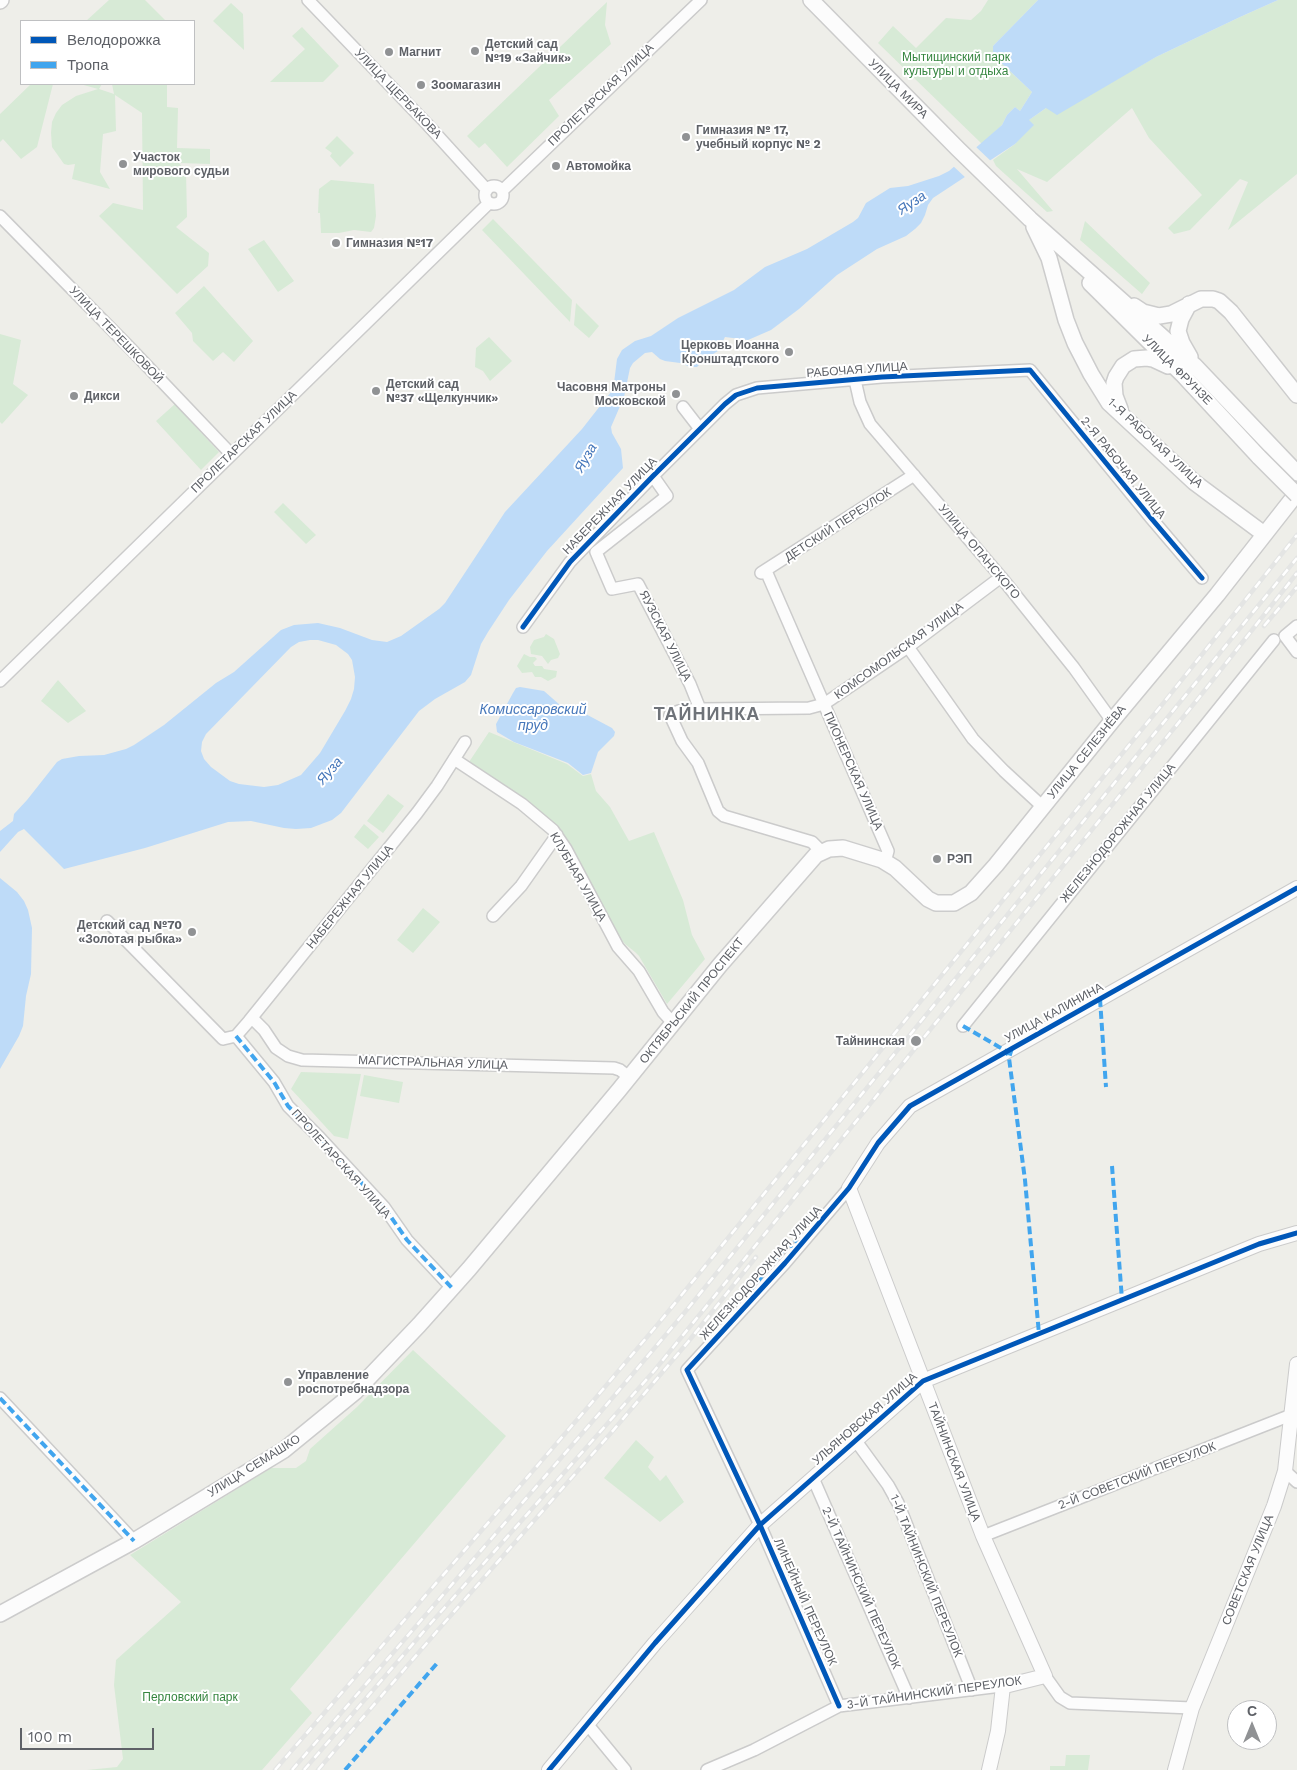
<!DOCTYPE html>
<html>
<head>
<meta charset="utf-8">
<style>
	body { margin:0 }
	#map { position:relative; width:1297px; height:1770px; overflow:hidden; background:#eeeee9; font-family:"Work Sans",sans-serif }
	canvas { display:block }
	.legend { position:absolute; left:20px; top:20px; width:175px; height:65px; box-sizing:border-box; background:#fff; border:1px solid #bfc0c2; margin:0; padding:6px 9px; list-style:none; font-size:15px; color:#5e6167 }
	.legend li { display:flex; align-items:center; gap:10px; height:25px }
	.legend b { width:25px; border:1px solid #bfc0c2 }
	.north { position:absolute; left:1227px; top:1700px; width:50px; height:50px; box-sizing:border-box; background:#fff; border:1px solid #bfc0c2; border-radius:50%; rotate:0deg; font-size:14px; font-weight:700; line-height:20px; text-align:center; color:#5e6167 }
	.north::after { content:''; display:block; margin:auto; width:18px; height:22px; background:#909294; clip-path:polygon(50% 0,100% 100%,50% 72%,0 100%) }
	.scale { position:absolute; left:20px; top:1728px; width:134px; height:22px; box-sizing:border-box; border:2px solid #5e6167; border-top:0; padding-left:6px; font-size:15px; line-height:18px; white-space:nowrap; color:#5e6167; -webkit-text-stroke:4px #fff; paint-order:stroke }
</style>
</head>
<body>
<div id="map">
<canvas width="1297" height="1770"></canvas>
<ul class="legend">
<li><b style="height:6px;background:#0057b8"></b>Велодорожка</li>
<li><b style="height:6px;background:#41a5ee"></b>Тропа</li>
</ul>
<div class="north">С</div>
<div class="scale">100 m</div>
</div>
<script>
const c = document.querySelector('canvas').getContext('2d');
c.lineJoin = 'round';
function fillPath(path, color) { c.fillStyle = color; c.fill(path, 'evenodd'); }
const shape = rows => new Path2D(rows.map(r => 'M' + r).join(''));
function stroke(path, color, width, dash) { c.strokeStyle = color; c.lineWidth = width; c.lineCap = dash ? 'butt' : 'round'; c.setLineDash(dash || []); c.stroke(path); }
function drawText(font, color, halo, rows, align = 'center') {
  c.font = font + ' "Work Sans",sans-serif'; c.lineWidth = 4; c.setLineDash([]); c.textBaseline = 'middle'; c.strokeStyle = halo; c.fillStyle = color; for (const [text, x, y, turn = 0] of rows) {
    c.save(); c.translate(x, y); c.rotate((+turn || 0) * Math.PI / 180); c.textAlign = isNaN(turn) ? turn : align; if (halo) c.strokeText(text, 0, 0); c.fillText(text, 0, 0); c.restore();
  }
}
fillPath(shape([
	[109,0,145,0,166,21,86,21],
	[988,0,1038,0,993,46,993,55,1032,92,1020,111,1015,107,1007,115,1002,125,982,144,878,43,893,26,916,48,946,18,971,20,981,11],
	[1278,0,1297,0,1297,174,1228,230,1248,182,1240,179,1190,230,1174,234,1168,228,1202,195,1149,138,1132,108,1047,182,1017,169,1053,211,1047,212,996,166,993,160,1015,144,1029,120,1046,108,1120,77,1156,57,1240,17],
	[607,2,605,25,611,44,549,100,559,116,507,167,485,143,479,148,467,136],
	[231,3,243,14,244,50,213,21],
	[302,27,339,66,323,82,270,82,305,49,292,36],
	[31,84,53,84,37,147,21,159,3,139,0,142,0,114],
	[80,84,102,84,99,89,114,94,112,84,167,84,167,107,178,108,177,148,210,149,210,164,179,163,186,172,187,217,176,227,209,253,208,266,177,294,99,216,113,203,143,210,142,113,115,95,116,131,103,134,100,172,110,189,72,179,75,164,68,165,64,164,52,147,51,133,52,122,56,113,62,105,76,96,98,89],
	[337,136,354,153,340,167,330,156,332,153,325,148],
	[331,180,374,184,376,216,374,228,371,232,354,230,339,233,321,233,320,213,318,213,319,189],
	[493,219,572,300,570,322,482,230],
	[1085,221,1150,283,1142,294,1080,240],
	[264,240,294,281,278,292,248,249],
	[204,286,253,341,234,362,223,352,213,361,193,341,192,333,175,313],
	[576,303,599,326,589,338,574,325],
	[0,334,21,340,13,384,28,395,2,424,0,422],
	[489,337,512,361,490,381,483,371,475,367,476,348],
	[175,404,219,452,201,470,156,421],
	[283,503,316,535,306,544,274,512],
	[546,634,554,639,560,654,558,658,551,660,548,664,542,656,531,654,530,647,534,640,544,637],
	[524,654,530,657,535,657,537,659,533,663,535,666,542,666,544,669,557,671,556,677,548,681,541,677,535,677,532,672,522,673,517,666],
	[58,680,86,711,68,723,41,701],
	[489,732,567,764,583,776,591,774,596,791,610,807,629,841,654,832,683,900,692,935,705,959,667,1004,639,956,635,952,625,944,617,934,556,825,527,800,469,762],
	[388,794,404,806,383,833,367,821],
	[364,824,379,837,368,849,354,837],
	[423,908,440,922,413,953,397,940],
	[301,1072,361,1074,348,1139,334,1136,291,1089],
	[364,1075,403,1082,399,1103,360,1096],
	[413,1350,506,1436,290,1689,312,1713,262,1770,87,1770,117,1767,123,1759,114,1685,116,1660,181,1602,130,1555,271,1468,296,1468,306,1461,310,1449,357,1407],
	[636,1440,654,1457,648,1467,660,1481,666,1475,684,1502,660,1522,604,1478],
	[1066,1755,1090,1755,1088,1770,1050,1770,1050,1766,1065,1766]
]), '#d7ead6');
fillPath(shape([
	[1038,0,1278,0,1240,17,1156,57,1057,115,1046,108,1029,120,1034,125,1015,144,933,198,928,205,925,215,921,223,915,229,906,236,877,249,837,275,799,309,771,330,748,340,725,337,718,351,705,359,697,367,691,367,680,363,665,361,660,359,652,352,645,353,633,363,630,368,624,397,611,427,612,433,621,449,623,468,547,551,509,600,488,632,481,644,471,675,465,682,435,699,419,711,341,813,332,820,311,828,296,829,284,828,251,821,228,822,145,848,64,869,24,829,18,832,0,852,0,831,13,821,14,814,27,800,57,762,62,759,79,756,104,755,126,749,134,745,164,725,216,683,234,672,281,630,294,625,318,623,340,628,372,640,387,642,401,636,439,609,445,603,505,512,582,429,611,392,614,383,617,359,622,350,635,341,651,336,678,318,734,290,765,267,807,249,853,222,858,218,866,203,890,188,908,186,939,176,949,171,1002,125,1007,115,1015,107,1020,111,1032,92,993,55,993,46],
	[310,640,318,640,336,645,348,654,352,660,355,677,354,689,351,699,345,711,320,753,301,775,278,785,264,787,239,784,230,781,211,767,204,759,201,751,202,742,206,734,291,647,299,642],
	[520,687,544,691,568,712,580,711,612,728,615,732,614,736,598,752,591,773,583,775,568,763,514,742,497,732,496,724,513,693,516,688],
	[0,878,17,892,24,901,28,910,32,928,31,974,26,996,23,1026,19,1036,0,1069]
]), '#bedbf8');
fillPath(shape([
	[975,146,993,163,967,179,952,165]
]), '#eeeee9');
const minor = shape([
	[308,0,427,124,487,190],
	'485 195a9 9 0 1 1 18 0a9 9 0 1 1-18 0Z',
	[503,190,701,0],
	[0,216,130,348,231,454],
	[855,380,860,402,870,424,1001,577,1074,668,1112,721],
	[683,407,700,429],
	[653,476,667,496,596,552,612,589,638,584,690,684,700,709,679,711,670,715,682,741,698,763,718,811,724,816,812,842,822,852],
	[766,571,888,851,885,862],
	[761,573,914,475],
	[1297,626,1285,636,1297,652],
	[523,627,570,562,653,476,725,404,736,395,757,388,882,377,1030,370,1151,518,1202,578],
	[908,647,973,739,1004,771,1043,807],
	[0,681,489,203],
	[700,709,809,708,824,704,908,647,1001,577],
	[454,759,522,804,553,830,566,849,618,947,639,971,663,1012,673,1023],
	[493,916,521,886,557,835],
	[107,921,223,1039,236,1036,249,1021,417,813,437,786,465,742],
	[252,1018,264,1030,276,1048,288,1056,302,1060,614,1068,620,1070,629,1077],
	[963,1026,1274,640],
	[236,1036,274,1082,288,1106,320,1138,384,1207,407,1240,452,1288],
	[0,1398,134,1541],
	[856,1441,888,1485,898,1503,972,1690],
	[1285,1471,1297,1482],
	[813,1478,909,1698],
	[983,1536,1291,1415],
	[1045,1676,1060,1697,1070,1703,1192,1708],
	[839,1706,760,1525,687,1370,785,1263,849,1188],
	[588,1725,625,1770],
	[707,1770,754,1750,839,1706,1009,1685]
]);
const tertiary = shape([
	[1009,1685,1045,1676,983,1536,849,1188,878,1143,910,1106,1297,888],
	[549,1770,655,1643,760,1525,923,1381,1259,1244,1297,1233],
	[989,1770,998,1731,1003,1686],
	[1175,1770,1192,1708,1274,1506,1285,1471,1297,1364]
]);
const secondary = shape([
	[811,0,958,149,1030,219,1194,365,1297,473],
	[0,1,1,0],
	[1034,227,1049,258,1066,320,1075,343,1091,374,1109,403,1194,482,1264,534],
	[1090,283,1182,374,1259,457],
	[1189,304,1181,319,1178,331,1182,343,1190,357],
	[1134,306,1143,312,1159,316,1171,314,1201,299,1213,299,1219,301,1231,312,1297,395],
	[1120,409,1115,396,1114,383,1116,377,1123,366,1134,359,1147,358,1153,359,1168,366],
	[0,1614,134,1541,284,1450,355,1392,419,1325,469,1269,619,1090,720,965,816,855,829,849,843,848,882,860,895,868,928,899,936,903,954,903,971,893,996,865,1112,721,1217,595,1297,493]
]);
stroke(minor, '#cbcbcb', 14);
stroke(tertiary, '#cbcbcb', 16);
stroke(secondary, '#ccc', 18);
stroke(minor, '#fcfcfc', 11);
stroke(tertiary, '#fcfcfc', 14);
stroke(secondary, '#fcfcfc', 15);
const rail = shape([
	[1264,626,1297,587],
	[275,1770,588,1407,658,1324,1165,701,1297,535],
	[292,1770,598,1415,685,1312,1297,558],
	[304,1770,431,1623,654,1371,1201,695,1297,573],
	[318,1770,438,1630,611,1433,688,1342,756,1257]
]);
stroke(rail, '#e4e5e4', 4.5);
stroke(rail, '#fff', 2.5, [8]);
const secondaryBridge = shape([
	[1259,457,1297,495]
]);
stroke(secondaryBridge, '#ccc', 18, []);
stroke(secondaryBridge, '#fcfcfc', 15);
stroke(shape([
	[1100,999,1106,1087],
	[963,1026,1006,1051,1008,1055],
	[236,1036,274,1082,288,1106,320,1138,384,1207,407,1240,452,1288],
	[1012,1048,1009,1058,1025,1180,1039,1334],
	[1112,1166,1122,1300],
	[749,1292,789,1243,791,1246,797,1239],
	[0,1398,134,1541],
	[345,1770,439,1661]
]), '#41a5ee', 4, [8, 4]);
stroke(shape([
	[523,627,570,562,653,476,725,404,736,395,757,388,882,377,1030,370,1151,518,1202,578],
	[839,1706,760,1525,687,1370,785,1263,849,1188,878,1143,910,1106,1297,888],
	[549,1770,655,1643,760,1525,923,1381,1259,1244,1297,1233]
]), '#0057b8', 5);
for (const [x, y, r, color] of [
	[475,51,5,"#909294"],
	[389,52,5,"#909294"],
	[421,85,5,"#909294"],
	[686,137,5,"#909294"],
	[123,164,5,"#909294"],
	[556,166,5,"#909294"],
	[336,243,5,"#909294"],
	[789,352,5,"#909294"],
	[376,391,5,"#909294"],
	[676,394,5,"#909294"],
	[74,396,5,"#909294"],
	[937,859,5,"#909294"],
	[192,932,5,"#909294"],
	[916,1041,6,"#909294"],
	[288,1382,5,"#909294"]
]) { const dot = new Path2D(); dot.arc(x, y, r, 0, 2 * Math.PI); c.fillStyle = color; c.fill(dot); stroke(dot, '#fff', 2); }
drawText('bold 12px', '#5e6167', '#fff', [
	["Детский сад",485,44],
	["№19 «Зайчик»",485,58],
	["Магнит",399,52],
	["Зоомагазин",431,85],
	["Гимназия № 17,",696,130],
	["учебный корпус № 2",696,144],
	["Участок",133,157],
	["мирового судьи",133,171],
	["Автомойка",566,166],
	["Гимназия №17",346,243],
	["Церковь Иоанна",779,345,"right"],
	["Кронштадтского",779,359,"right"],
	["Детский сад",386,384],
	["№37 «Щелкунчик»",386,398],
	["Часовня Матроны",666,387,"right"],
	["Московской",666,401,"right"],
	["Дикси",84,396],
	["РЭП",947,859],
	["Детский сад №70",182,925,"right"],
	["«Золотая рыбка»",182,939,"right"],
	["Тайнинская",905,1041,"right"],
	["Управление",298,1375],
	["роспотребнадзора",298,1389]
], 'left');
drawText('12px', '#368640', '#fff', [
	["Мытищинский парк",956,57],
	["культуры и отдыха",956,71],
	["Перловский парк",190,1697]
]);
drawText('12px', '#5e6167', '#fff', [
	["УЛИЦА МИРА",898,89,45],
	["УЛИЦА ЩЕРБАКОВА",398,94,46],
	["ПРОЛЕТАРСКАЯ УЛИЦА",601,95,-44],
	["УЛИЦА ТЕРЕШКОВОЙ",116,335,46],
	["РАБОЧАЯ УЛИЦА",857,370,-4],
	["УЛИЦА ФРУНЗЕ",1177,370,45],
	["ПРОЛЕТАРСКАЯ УЛИЦА",244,442,-44],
	["1-Я РАБОЧАЯ УЛИЦА",1155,443,43],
	["2-Я РАБОЧАЯ УЛИЦА",1123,468,51],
	["НАБЕРЕЖНАЯ УЛИЦА",610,506,-46],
	["ДЕТСКИЙ ПЕРЕУЛОК",838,525,-33],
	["УЛИЦА ОПАНСКОГО",979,552,50],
	["ЯУЗСКАЯ УЛИЦА",665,636,63],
	["КОМСОМОЛЬСКАЯ УЛИЦА",899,651,-36],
	["УЛИЦА СЕЛЕЗНЁВА",1087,752,-51],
	["ПИОНЕРСКАЯ УЛИЦА",853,771,66],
	["ЖЕЛЕЗНОДОРОЖНАЯ УЛИЦА",1118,833,-51],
	["КЛУБНАЯ УЛИЦА",578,877,60],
	["НАБЕРЕЖНАЯ УЛИЦА",350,897,-51],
	["ОКТЯБРЬСКИЙ ПРОСПЕКТ",692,1001,-51],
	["УЛИЦА КАЛИНИНА",1054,1013,-29],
	["МАГИСТРАЛЬНАЯ УЛИЦА",433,1063,2],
	["ПРОЛЕТАРСКАЯ УЛИЦА",341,1164,48],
	["ЖЕЛЕЗНОДОРОЖНАЯ УЛИЦА",761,1273,-48],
	["УЛЬЯНОВСКАЯ УЛИЦА",865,1419,-41],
	["ТАЙНИНСКАЯ УЛИЦА",954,1462,69],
	["УЛИЦА СЕМАШКО",254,1466,-32],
	["2-Й СОВЕТСКИЙ ПЕРЕУЛОК",1137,1476,-21],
	["СОВЕТСКАЯ УЛИЦА",1248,1570,-68],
	["1-Й ТАЙНИНСКИЙ ПЕРЕУЛОК",926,1576,68],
	["2-Й ТАЙНИНСКИЙ ПЕРЕУЛОК",861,1588,66],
	["ЛИНЕЙНЫЙ ПЕРЕУЛОК",805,1602,66],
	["3-Й ТАЙНИНСКИЙ ПЕРЕУЛОК",934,1693,-8]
]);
drawText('italic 14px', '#4677ba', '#fff', [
	["Яуза",912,203,-34],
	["Яуза",586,458,-60],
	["Комиссаровский",533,710],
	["пруд",533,726],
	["Яуза",330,771,-49]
]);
c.letterSpacing = '1px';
drawText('bold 18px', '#6f7379', '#fff', [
	["ТАЙНИНКА",707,715]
]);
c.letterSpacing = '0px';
</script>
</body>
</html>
